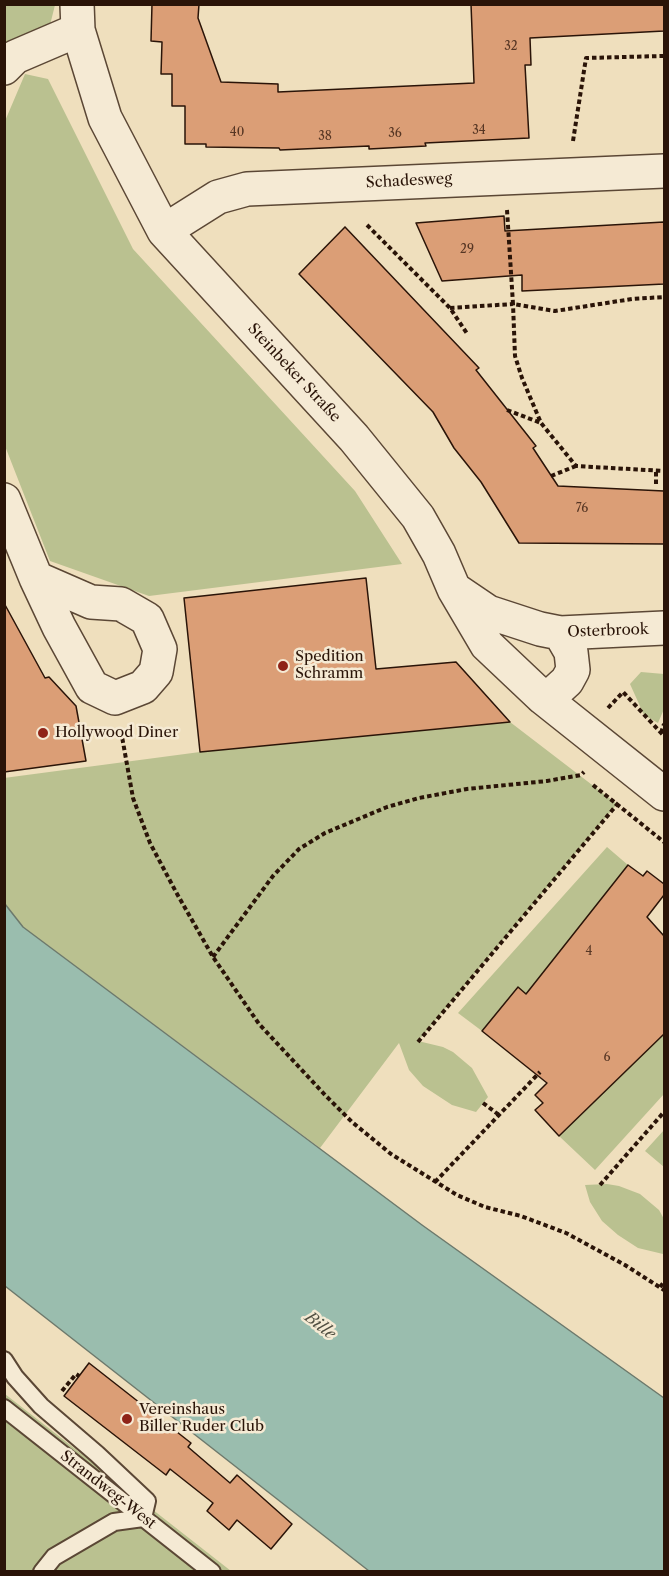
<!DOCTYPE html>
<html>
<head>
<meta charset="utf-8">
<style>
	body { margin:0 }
	#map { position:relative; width:669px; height:1576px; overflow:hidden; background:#efdfbd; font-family:"Libre Caslon Text",serif }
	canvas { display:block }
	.frame { position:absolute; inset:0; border:6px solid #2a1408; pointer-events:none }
</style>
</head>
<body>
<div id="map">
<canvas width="669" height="1576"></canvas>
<div class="frame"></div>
</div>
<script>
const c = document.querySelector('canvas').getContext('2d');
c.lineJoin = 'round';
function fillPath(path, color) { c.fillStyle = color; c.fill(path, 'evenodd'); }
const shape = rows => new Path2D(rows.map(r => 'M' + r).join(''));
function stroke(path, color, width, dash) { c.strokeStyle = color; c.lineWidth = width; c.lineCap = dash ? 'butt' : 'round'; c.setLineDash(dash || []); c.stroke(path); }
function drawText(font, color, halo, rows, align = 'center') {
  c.font = font + ' "Libre Caslon Text",serif'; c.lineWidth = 5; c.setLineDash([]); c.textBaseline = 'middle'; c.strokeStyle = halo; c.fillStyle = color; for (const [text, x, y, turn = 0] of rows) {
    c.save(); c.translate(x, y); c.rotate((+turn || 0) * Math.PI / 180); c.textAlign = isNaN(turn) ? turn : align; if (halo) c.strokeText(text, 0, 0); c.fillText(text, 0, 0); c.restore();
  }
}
fillPath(shape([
	[5,5,55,5,50,25,5,45],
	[25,74,48,79,133,249,355,491,402,564,149,596,50,561,5,446,5,121],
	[641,672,664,674,664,709,658,723,644,715,630,684],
	[510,722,617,804,418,1041,443,1047,453,1052,472,1068,488,1097,476,1112,452,1105,423,1086,409,1070,399,1043,320,1148,23,927,5,904,4,778,200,752],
	[607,847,628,865,526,994,517,987,482,1031,458,1013],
	[664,1034,664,1094,595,1170,559,1136],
	[664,1130,664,1167,645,1151],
	[607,1184,619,1186,640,1194,659,1210,664,1219,664,1252,663,1254,638,1248,618,1235,602,1221,590,1202,585,1185],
	[5,1394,231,1571,5,1571]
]), '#bac190');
const water = shape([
	[5,904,23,927,422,1225,664,1398,664,1571,369,1571,5,1286,5,904]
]);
fillPath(water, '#9abdae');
stroke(water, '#6d796c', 1.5);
const building = shape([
	[152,4,199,4,198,18,221,82,278,84,278,92,474,83,471,4,664,4,664,31,530,38,531,65,525,65,529,138,425,143,426,146,369,149,369,146,280,150,279,148,206,147,206,144,185,144,185,106,172,106,172,74,161,74,162,42,151,41,152,4],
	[504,216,505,231,664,222,664,284,522,291,522,275,442,281,416,223,504,216],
	[345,227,479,368,476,370,536,446,533,448,558,486,664,491,664,544,519,543,481,482,454,448,433,412,299,274,345,227],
	[366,578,376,669,456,662,510,722,200,752,184,598,366,578],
	[4,603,45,678,49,677,76,706,86,761,4,772,4,603],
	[628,865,643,876,647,871,664,884,664,895,647,917,664,936,664,1034,559,1136,535,1110,543,1103,535,1095,547,1083,482,1031,518,987,526,994,628,865],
	[89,1363,191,1443,188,1447,230,1483,237,1475,292,1524,271,1549,237,1520,229,1530,207,1511,213,1503,170,1469,166,1475,64,1396,89,1363]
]);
fillPath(building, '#db9e76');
stroke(building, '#2a1408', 1.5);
const lane = shape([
	[4,1360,15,1377,41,1406,97,1454,147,1501,143,1518,114,1522,54,1557,42,1572],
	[4,1408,212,1572]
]);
const street = shape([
	[77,4,78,30,105,118,164,231,354,438,418,517,439,554,454,589,487,645,542,697,664,794],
	[4,68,15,57,78,30],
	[164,231,218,197,247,189,664,171],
	[4,500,36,578,59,627,92,687,115,698,143,687,156,672,160,649,147,619,121,604,91,602,36,578],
	[457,591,488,612,540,629,560,633,664,628],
	[542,697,555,692,567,681,573,670,571,652,560,633]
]);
stroke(lane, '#5b4735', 20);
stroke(street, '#5b4735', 36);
stroke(shape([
	[573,141,586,58,663,56,664,58],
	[507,210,513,304,555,311,632,299,664,297],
	[367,225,450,308,468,335],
	[450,308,513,304,515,356,522,378,541,423,576,466,664,471],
	[507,410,541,423],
	[551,476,576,466],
	[656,484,656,471],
	[608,708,623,692,664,736],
	[121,731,133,798,150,843,176,892,213,957,259,1024,326,1096,352,1122,391,1154,457,1195,485,1207,521,1216,566,1233,625,1265,664,1290],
	[661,733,664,724],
	[593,785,664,842],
	[213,957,273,876,299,849,325,833,387,807,419,798,467,789,547,781,581,775,584,772],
	[418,1042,620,801],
	[483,1103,499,1115],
	[435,1182,540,1072],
	[600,1185,664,1112],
	[660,1287,664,1282],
	[62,1391,76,1374,79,1376]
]), '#2a1408', 4, [4.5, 3]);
stroke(lane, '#f5ead4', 16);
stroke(street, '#f5ead4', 33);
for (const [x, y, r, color] of [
	[283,666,6,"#8f2418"],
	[43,733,6,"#8f2418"],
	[127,1419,6,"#8f2418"]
]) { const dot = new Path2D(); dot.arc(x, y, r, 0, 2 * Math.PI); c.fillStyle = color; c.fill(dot); stroke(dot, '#f5ead4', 2); }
drawText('12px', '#563624', null, [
	["32",511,47],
	["34",479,131],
	["40",237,133],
	["36",395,134],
	["38",325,137],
	["29",467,250],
	["76",582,509],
	["4",589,952],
	["6",607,1058]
]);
drawText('15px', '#2a1408', '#f5ead4', [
	["Schadesweg",409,181,-3],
	["Steinbeker Straße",294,373,47],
	["Osterbrook",608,631,-2],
	["Strandweg-West",108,1490,38]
]);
drawText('15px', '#2a1408', '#f5ead4', [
	["Spedition",295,657],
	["Schramm",295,674],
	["Hollywood Diner",55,733],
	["Vereinshaus",139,1410],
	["Biller Ruder Club",139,1427]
], 'left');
drawText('italic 16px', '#514f42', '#f5ead4', [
	["Bille",320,1326,38]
]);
</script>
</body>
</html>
